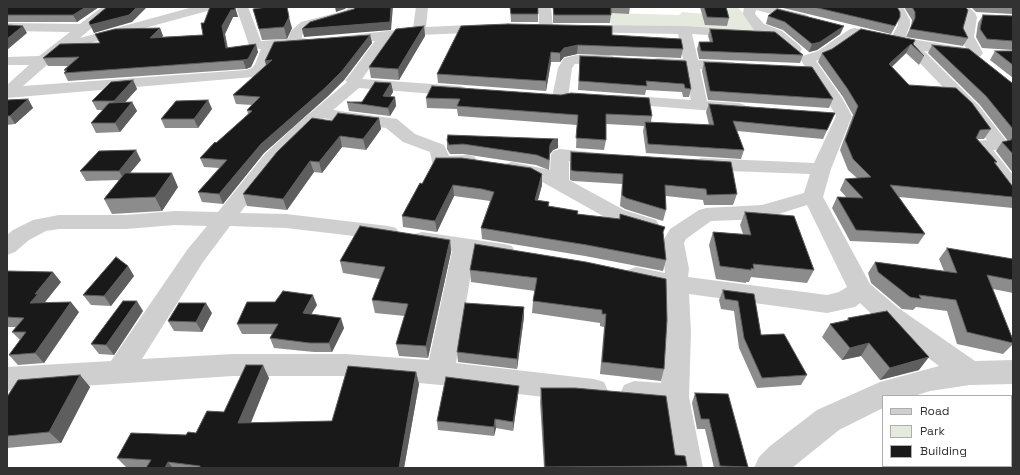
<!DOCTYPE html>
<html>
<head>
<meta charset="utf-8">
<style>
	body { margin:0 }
	#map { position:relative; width:1020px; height:475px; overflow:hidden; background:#fff; font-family:"Space Grotesk",sans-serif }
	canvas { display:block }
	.frame { position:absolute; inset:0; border:8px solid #323232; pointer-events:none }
	.legend { position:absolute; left:882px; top:395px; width:130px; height:72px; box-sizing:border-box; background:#fff; border:1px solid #adadad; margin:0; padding:5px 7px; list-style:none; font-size:12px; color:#323232 }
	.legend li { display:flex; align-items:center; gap:8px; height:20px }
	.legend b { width:20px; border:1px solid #adadad }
</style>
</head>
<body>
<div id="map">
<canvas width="1020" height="475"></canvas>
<div class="frame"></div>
<ul class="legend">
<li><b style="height:5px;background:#cfcfcf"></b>Road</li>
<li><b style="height:11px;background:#e5eade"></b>Park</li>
<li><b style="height:11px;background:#191919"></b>Building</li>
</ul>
</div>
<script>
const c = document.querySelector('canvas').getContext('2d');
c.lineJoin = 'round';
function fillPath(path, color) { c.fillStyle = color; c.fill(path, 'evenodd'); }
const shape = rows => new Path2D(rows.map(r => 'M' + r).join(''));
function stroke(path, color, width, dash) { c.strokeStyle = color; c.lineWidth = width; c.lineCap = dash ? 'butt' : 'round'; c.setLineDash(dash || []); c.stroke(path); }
fillPath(shape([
	[715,7,737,7,763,31,612,27,609,13,679,15,682,12,716,15]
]), '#e5eade');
fillPath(shape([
	[102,7,116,7,80,38,193,7,213,7,211,10,64,50,23,86,246,70,252,68,255,64,261,49,251,48,249,45,236,7,248,7,261,41,288,39,291,31,301,22,340,12,346,10,349,7,361,7,354,16,311,28,302,35,302,38,307,39,309,42,307,45,276,48,269,64,262,74,253,77,7,98,7,85,29,65,7,65,7,57,39,56,70,32,7,31,7,23,80,24,102,7],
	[416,7,428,7,426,27,490,24,495,25,497,28,495,31,490,32,419,35,390,39,362,79,460,86,466,88,468,91,466,94,460,96,359,88,333,110,397,119,415,134,444,145,449,156,468,155,475,157,477,161,475,165,441,168,434,166,432,162,430,152,403,142,386,128,333,121,324,118,279,162,240,213,286,214,388,226,396,228,399,233,396,238,388,240,286,228,230,226,203,262,142,359,233,354,345,354,429,360,452,251,414,244,411,239,414,234,422,232,504,244,512,246,515,252,512,258,504,260,474,255,456,363,594,379,604,382,608,391,604,400,594,403,451,386,345,376,233,376,7,391,7,367,111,361,187,250,207,226,175,225,126,229,59,229,46,231,29,240,15,252,7,255,7,235,13,230,33,220,59,215,126,215,175,211,218,212,265,154,297,124,347,82,345,80,348,77,375,41,341,44,336,43,334,40,336,37,413,28,416,7],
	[539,7,551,7,553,28,551,31,541,31,539,28,539,7],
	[744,7,774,7,807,15,809,18,807,21,803,22,756,10,755,14,764,24,782,31,800,46,802,49,800,52,795,53,790,52,772,37,754,30,743,14,744,7],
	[891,7,903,7,910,20,910,25,905,38,966,48,960,37,965,17,956,7,969,7,975,13,977,17,974,37,983,53,981,56,976,57,924,51,979,106,1008,143,1003,149,993,150,1013,175,1013,193,1006,191,971,147,974,141,987,140,967,112,912,55,910,52,913,48,880,41,878,38,880,35,885,34,892,36,898,25,898,20,891,7],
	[582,25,684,26,744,30,746,33,744,36,739,37,692,34,698,60,732,62,737,63,739,66,737,69,732,70,700,69,707,101,739,103,745,105,747,108,745,111,739,113,613,103,611,100,613,97,619,95,691,100,685,68,657,66,652,65,650,62,652,59,657,58,683,59,678,34,577,32,575,29,577,26,582,25],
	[855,28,860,29,862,32,860,35,828,57,816,61,842,98,852,116,831,169,823,197,870,284,897,307,975,361,1013,360,1013,384,970,385,930,391,914,396,883,396,883,408,839,430,792,468,754,468,759,457,770,446,817,410,880,382,939,366,879,321,860,303,855,307,827,313,689,294,691,332,689,397,703,468,671,468,663,409,634,407,624,403,620,394,624,385,634,381,661,383,665,332,664,290,628,282,624,276,628,270,636,267,665,273,662,243,670,229,699,210,706,208,762,205,804,193,810,174,702,170,695,168,693,164,695,160,702,158,814,163,836,116,826,98,800,59,802,56,818,51,850,29,855,28],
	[807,205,847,287,839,292,827,295,688,277,689,269,684,243,686,239,711,221,763,219,807,205],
	[577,55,608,55,613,56,615,59,613,62,608,63,575,64,572,68,568,98,566,101,560,103,554,101,552,98,558,68,564,58,577,55],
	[560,149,609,154,611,158,609,162,602,164,569,161,569,180,624,210,656,220,659,225,656,230,648,232,610,220,537,179,505,172,502,168,505,164,512,162,550,170,551,155,553,151,560,149]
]), '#cfcfcf');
fillPath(shape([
	[7,7,99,7,77,22,7,22],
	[210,7,235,7,238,17,233,17,225,34,228,48,258,52,251,67,246,69,68,81,64,73,65,72,64,70,69,66,48,66,43,58,99,43,160,28,163,36,161,37,203,35,204,23],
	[510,7,538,7,538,22,511,22],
	[553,7,630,7,629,14,611,13,610,23,553,23],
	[700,7,726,7,729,18,727,26,705,25],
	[779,7,897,7,896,25,891,34],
	[904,7,965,7,963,28,968,38,963,46,906,37,911,26,912,20],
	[971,7,1013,7,1013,14,976,12],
	[253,9,292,28,287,39,262,40],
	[983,15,1013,16,1013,50,982,48,976,37,978,23],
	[768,16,844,26,840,34,817,50,809,52,783,30,766,24],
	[424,26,425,36,399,80,371,78,369,67],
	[710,29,803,55,800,63,699,59,697,49,699,42,710,42,708,36],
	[370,35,372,43,344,80,327,97,264,153,223,204,202,202,198,192,219,168,204,167,200,158,248,114,247,110,252,105,236,104,233,95],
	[612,35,683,49,681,58,577,54,564,57,560,62,551,62,546,91,438,83,437,74],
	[913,44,924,56,919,65,906,53,892,67,909,85,991,129,984,139,977,139,997,162,995,164,1013,187,1013,208,899,197,925,234,918,244,850,241,832,208,837,197,847,198,840,190,845,179,857,178,848,170,840,150,853,115,843,97,818,62,822,53],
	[932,45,1013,83,1013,173,996,151,1002,142,1008,141,980,105,928,53],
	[995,51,1013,51,1013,78,990,60],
	[580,56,686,61,691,89,689,97,683,97,682,92,646,90,645,95,578,90],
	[704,62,833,99,829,108,708,100,702,71],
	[133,80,137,89,125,102,132,102,137,111,120,132,96,133,91,123,103,110,97,110,92,101],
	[391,83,393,92,390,97,395,97,396,106,390,116,349,111,347,102,362,102],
	[432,86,652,116,651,122,709,125,706,112,709,104,835,113,823,139,737,131,744,150,741,159,646,153,643,131,644,126,606,124,606,140,604,150,576,148,577,125,458,116,457,109,427,108,426,98],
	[28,99,33,108,15,124,7,125,7,100],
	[208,100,212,109,198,128,165,128,161,119],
	[379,118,381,129,366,150,342,147,322,173,314,172,287,210,247,206,243,194,332,121],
	[447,140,558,148,553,150,550,154,549,170,536,165,463,154,450,154,447,149],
	[571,152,737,194,733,205,704,205,703,200,666,196,666,210,663,221,625,209,620,206,622,184,573,181,570,180,570,163],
	[141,160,130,173,178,187,162,211,112,214,104,199,119,180,86,181,80,171],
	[420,183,542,185,538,200,549,202,549,206,578,211,578,214,619,219,620,214,663,236,666,260,663,271,585,256,482,239,481,228,490,201,483,200,454,196,437,232,403,227,402,216],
	[745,212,814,270,807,283,751,277,749,282,746,282,746,283,716,279,709,245,713,232,743,234,740,225],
	[450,240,451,252,428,358,399,356,396,344,405,316,375,313,372,300,380,279,343,273,340,261],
	[947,248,1013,259,1013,293,993,289,1013,340,1013,344,1003,354,957,344,947,311,916,307,913,310,902,309,871,283,868,273,875,262,944,271,939,259],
	[586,262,664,369,661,381,600,374,604,327,600,326,600,323,532,313,533,301,535,291,471,282,470,270],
	[128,266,134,276,111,306,91,305,83,295],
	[7,271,61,282,45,302,45,303,79,312,44,363,18,365,9,355,20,340,12,332,16,327,7,327],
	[723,290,754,294,761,335,807,375,801,385,757,388,739,348,734,311,721,309,719,300],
	[317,305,311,314,344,328,332,352,314,352,274,348,270,338,272,334,242,334,237,324],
	[524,307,524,317,517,369,458,362,457,352],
	[143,311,114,355,99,354,91,344],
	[212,313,202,332,174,331,168,321],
	[848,318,919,370,880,380,861,356,842,360,822,337,830,324,847,320],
	[416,372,419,384,404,468,127,468,117,458,196,433,269,378,250,423,332,421],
	[80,375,90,387,61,443,7,448,7,397],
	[541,388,675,455,687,466,686,468,544,468,540,402],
	[695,393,748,467,748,468,714,468,705,429,697,429,692,403],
	[518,396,513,431,496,428,494,436,438,430,437,421],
	[1013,462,1013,468,1006,468,1008,466,1011,466,1011,464]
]), '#8c8c8c');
fillPath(shape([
	[86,7,99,7,77,22,73,15],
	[137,7,147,7,132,22,94,33,90,25],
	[235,7,238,17,233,17,225,34,229,56,226,48,222,26,231,10],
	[335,7,347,7,345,9,336,12],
	[391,7,393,7,391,30,304,37,302,29],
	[289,17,292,28,287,39,284,27],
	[23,26,27,33,7,50,7,39],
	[424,26,425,36,399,80,398,69],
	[844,26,840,34,817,50,809,52,812,44],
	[160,28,163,36,153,46,150,38],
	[370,35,372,43,344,80,327,97,264,153,223,204,219,194,261,144],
	[256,44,258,52,251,67,246,69,243,60],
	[911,44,906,53,885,73,889,64],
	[578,45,577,54,564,57,560,62,560,53,564,48],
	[551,52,551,62,546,91,546,81],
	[272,60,267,69,265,61],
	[133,80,137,89,119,109,114,101],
	[391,83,393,92,385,105,383,96],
	[395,97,396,106,390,116,388,108],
	[28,99,33,108,15,124,10,116],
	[208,100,212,109,198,128,194,119],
	[132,102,137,111,120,132,115,123],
	[379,118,381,129,366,150,363,139],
	[340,136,342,147,322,173,319,162],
	[558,139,558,148,553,150,550,154,549,170,550,145,553,140],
	[136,150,141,160,124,180,119,171],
	[310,161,314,172,287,210,283,199],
	[172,173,178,187,162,211,155,197],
	[542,174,542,185,535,210,535,200],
	[453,185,454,196,437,232,435,221],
	[450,240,451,252,428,358,426,346],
	[128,266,134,276,111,306,104,296],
	[53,272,61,282,45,302,46,304,30,303,35,294],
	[313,295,317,305,306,323,303,313],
	[137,301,143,311,114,355,106,345],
	[71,302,79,312,44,363,35,353],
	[206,303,212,313,202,332,196,322],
	[524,307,524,317,517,369,517,359],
	[341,318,344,328,332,352,329,343],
	[869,343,861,356,842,360,850,348],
	[929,357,919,370,880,380,890,368],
	[263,365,269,378,246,435,238,423],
	[416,372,419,384,404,468,399,468],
	[80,375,90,387,61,443,49,432],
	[519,386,518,396,513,431,513,422],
	[495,419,496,428,494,436,494,427],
	[168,462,173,468,165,468]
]), '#5e5e5e');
const building = shape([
	[7,7,86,7,73,15,7,15,7,7],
	[107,7,137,7,129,15,90,25,89,22,107,7],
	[210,7,235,7,235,10,231,10,222,26,226,48,256,44,248,59,243,60,64,73,67,70,64,70,79,57,43,58,60,44,100,43,95,34,115,29,160,28,150,38,203,35,201,23,204,23,210,7],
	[267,7,287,7,289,17,284,27,259,29,253,9,267,7],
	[356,7,391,7,390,22,302,29,310,22,354,9,356,7],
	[510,7,538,7,538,14,511,14,510,7],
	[553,7,611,7,611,15,554,15,553,7],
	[704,7,726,7,729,18,707,17,704,7],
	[814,7,897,7,900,12,900,17,895,26,814,7],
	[912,7,965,7,968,10,963,28,968,38,910,29,915,18,915,12,912,7],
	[777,9,844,26,820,42,812,44,785,22,768,16,777,9],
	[983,15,1013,16,1013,41,987,39,980,29,983,15],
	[508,24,612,26,612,35,681,39,683,49,578,45,564,48,560,53,551,52,546,81,437,74,461,26,508,24],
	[7,25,23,26,7,39,7,25],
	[424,26,398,69,369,67,396,29,424,26],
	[710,29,775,32,803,55,701,51,699,42,713,42,710,29],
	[861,29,915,40,913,44,924,56,911,44,889,64,909,85,956,88,972,103,991,129,980,130,976,138,997,162,994,162,1013,187,1013,197,890,185,925,234,856,230,837,197,863,198,845,179,871,177,853,159,845,140,858,106,847,88,822,53,832,49,861,29],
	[370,35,342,71,325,88,261,144,219,194,198,192,227,160,200,158,215,142,216,143,252,111,247,110,260,97,233,95,272,60,265,61,274,42,370,35],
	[932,45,969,49,1012,83,1013,83,1013,129,986,96,932,45],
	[995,51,1013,51,1013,65,995,51],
	[580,56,686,61,691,89,685,88,684,84,646,81,647,86,579,81,580,56],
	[704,62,812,67,833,99,710,91,704,62],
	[133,80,114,101,92,101,111,82,133,80],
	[375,82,391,83,383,96,395,97,388,108,347,102,362,102,375,82],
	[432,86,561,95,571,93,649,98,652,116,606,114,606,140,576,138,578,115,457,106,460,99,426,98,432,86],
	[28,99,10,116,7,116,7,100,28,99],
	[208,100,194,119,161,119,176,101,208,100],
	[132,102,115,123,91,123,109,103,132,102],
	[709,104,835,113,827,130,733,121,744,150,648,144,645,122,714,125,709,104],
	[338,113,379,118,363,139,340,136,319,162,310,161,283,199,243,194,277,152,312,118,332,121,338,113],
	[448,135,558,139,553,140,550,145,549,160,537,155,463,144,449,145,447,140,448,135],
	[1013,137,1013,154,1002,142,1011,140,1013,137],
	[136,150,119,171,80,171,99,151,136,150],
	[571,152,731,162,737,194,707,195,706,189,665,185,666,210,626,198,622,195,623,174,574,171,571,170,571,152],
	[436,158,462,158,531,168,542,174,535,200,549,202,548,206,578,211,577,214,620,219,620,214,665,227,663,232,666,260,587,245,481,228,494,192,482,189,453,185,435,221,402,216,420,183,422,184,436,158],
	[125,173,172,173,155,197,104,199,125,173],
	[745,212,794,216,814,270,753,264,754,269,751,268,751,270,720,266,713,232,751,235,745,212],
	[360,226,450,240,426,346,396,344,408,304,372,300,385,267,340,261,360,226],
	[475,244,586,262,666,279,667,320,664,369,602,362,606,314,602,314,602,310,533,301,537,278,470,270,475,244],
	[947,248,1013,259,1013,280,987,275,1013,340,1013,343,967,332,956,300,919,295,921,299,910,297,878,272,875,262,957,273,947,248],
	[116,257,128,266,104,296,83,295,116,257],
	[7,271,53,272,35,294,38,294,30,303,71,302,35,353,9,355,26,332,12,332,24,318,7,317,7,271],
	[723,290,754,294,761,335,784,334,807,375,762,378,744,338,738,301,725,299,723,290],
	[283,291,313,295,303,313,341,318,329,343,310,343,270,338,278,324,237,324,247,302,275,302,283,291],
	[123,301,137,301,106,345,91,344,123,301],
	[179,303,206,303,196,322,168,321,179,303],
	[465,303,524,307,517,359,457,352,465,303],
	[887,311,929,357,890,368,869,343,850,348,830,324,849,320,848,318,887,311],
	[246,365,263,365,238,423,332,421,348,366,416,372,399,468,200,468,200,466,168,462,165,468,146,468,151,460,117,458,131,433,186,435,188,432,196,433,207,411,224,412,246,365],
	[80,375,49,432,7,436,7,397,18,380,80,375],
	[446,377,519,386,513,422,495,419,494,427,437,421,446,377],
	[541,388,575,388,666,396,675,455,685,456,687,466,545,467,541,388],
	[695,393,728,394,748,467,720,466,709,419,701,419,695,393]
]);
fillPath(building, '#191919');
stroke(building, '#5e5e5e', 1);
</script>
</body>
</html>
